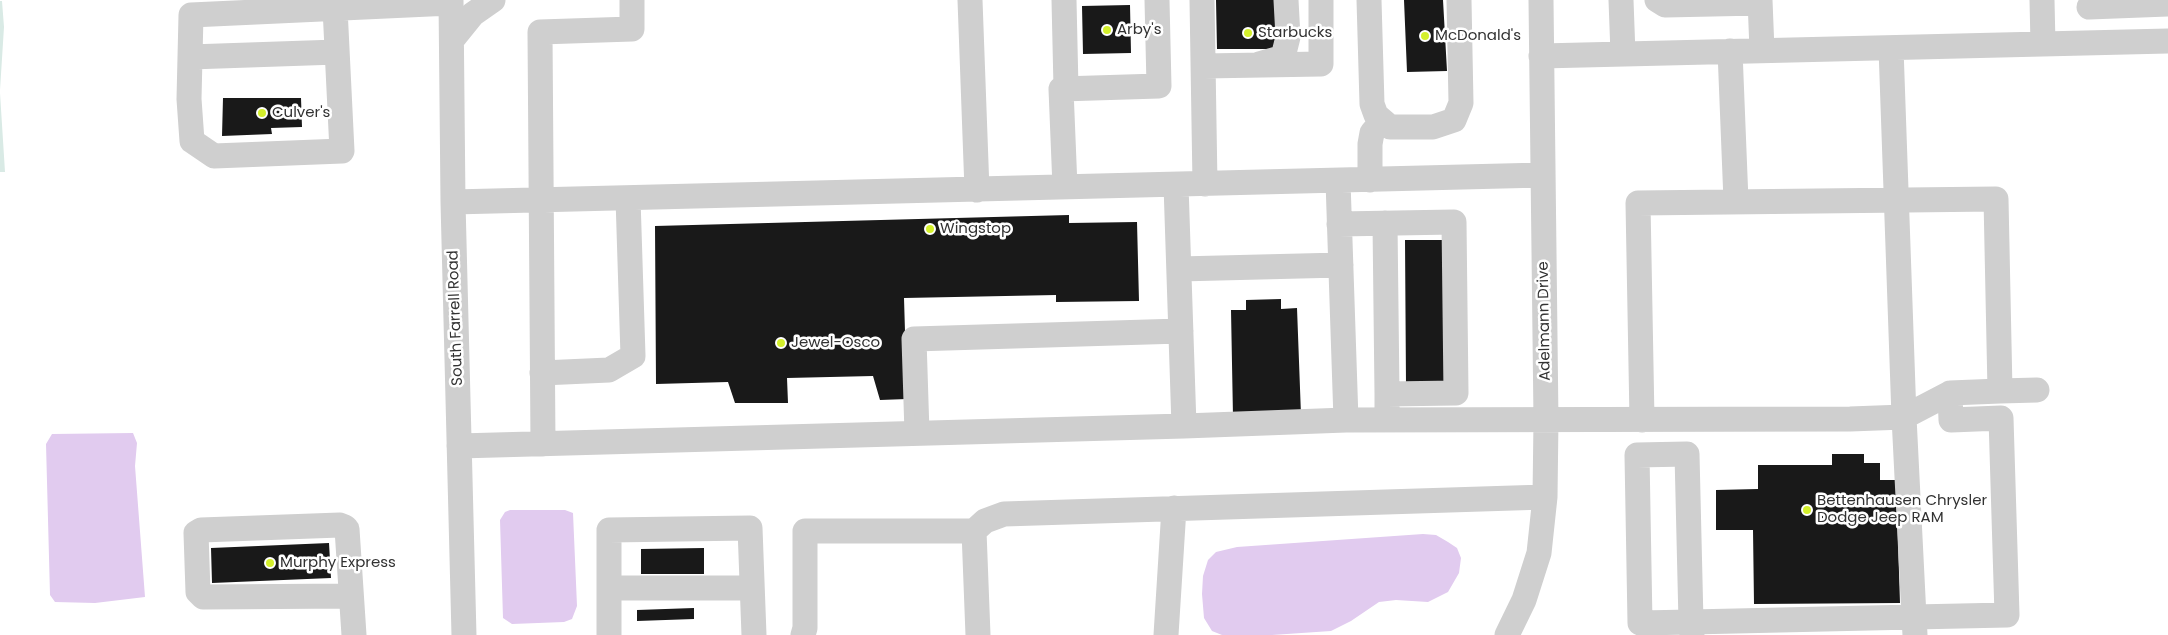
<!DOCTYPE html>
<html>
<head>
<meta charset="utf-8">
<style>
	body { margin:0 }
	canvas { display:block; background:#fff }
</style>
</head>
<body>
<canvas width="2168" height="635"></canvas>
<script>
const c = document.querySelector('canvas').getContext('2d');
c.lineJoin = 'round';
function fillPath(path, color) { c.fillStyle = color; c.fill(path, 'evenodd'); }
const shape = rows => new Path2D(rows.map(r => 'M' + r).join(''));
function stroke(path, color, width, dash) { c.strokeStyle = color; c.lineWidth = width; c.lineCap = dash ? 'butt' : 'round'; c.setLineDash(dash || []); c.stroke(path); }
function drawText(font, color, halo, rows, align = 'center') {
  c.font = font + ' Poppins,sans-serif'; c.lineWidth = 5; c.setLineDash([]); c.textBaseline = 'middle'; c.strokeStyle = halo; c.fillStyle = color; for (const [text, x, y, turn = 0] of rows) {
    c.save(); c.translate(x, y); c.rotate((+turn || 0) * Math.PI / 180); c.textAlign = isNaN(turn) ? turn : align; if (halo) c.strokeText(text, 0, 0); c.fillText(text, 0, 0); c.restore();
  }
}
fillPath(shape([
	[0,1,2,1,4,27,0,90],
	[0,93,5,172,0,172]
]), '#d9eae5');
fillPath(shape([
	[133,433,137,443,135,466,145,597,95,603,55,602,50,595,46,444,52,434],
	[510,510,565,510,573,513,577,606,572,619,564,622,512,624,503,618,500,520,505,512],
	[1423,534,1436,535,1448,542,1457,548,1461,558,1459,573,1448,592,1428,602,1396,600,1379,602,1351,621,1331,631,1272,635,1222,635,1212,631,1204,618,1202,594,1203,576,1208,560,1216,552,1237,547]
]), '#e1cbef');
fillPath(shape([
	[1216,0,1276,0,1280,49,1217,49],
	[1404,0,1443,0,1447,71,1407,72],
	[1130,5,1131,53,1083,54,1082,6],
	[223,98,301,98,302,127,271,128,272,134,222,136],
	[1069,215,1069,223,1137,222,1139,301,1056,302,1056,295,904,298,907,399,880,400,873,376,787,378,788,403,735,403,728,382,656,384,655,226],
	[1405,240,1447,240,1447,384,1406,385],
	[1281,299,1281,309,1297,308,1301,415,1233,417,1231,310,1246,310,1246,300],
	[1832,454,1864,454,1864,463,1880,463,1880,480,1896,480,1900,603,1754,604,1753,530,1716,530,1716,490,1758,489,1758,465,1832,465],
	[329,543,331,578,212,583,211,548],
	[704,548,704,574,641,574,641,549],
	[694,608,694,619,637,621,637,610]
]), '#191919');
stroke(shape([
	[451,0,453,202,464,635],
	[970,0,977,190],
	[1064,0,1066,88],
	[1202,0,1205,184],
	[1369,0,1372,104,1376,115,1390,127,1433,127,1454,120,1461,103,1459,0],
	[1621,0,1623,54],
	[1657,0,1665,5,1760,3],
	[1760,0,1762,50],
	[2042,0,2043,44],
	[2089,7,2168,4],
	[335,8,342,151,214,156,192,141,189,99,191,15,451,3],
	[452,40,473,14,493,0],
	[1730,51,1736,201],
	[1541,56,2168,41],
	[190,57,337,52],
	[1259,64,1280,58,1284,53,1288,37,1286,0],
	[1204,66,1321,64,1321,0],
	[1370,180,1370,144,1372,133,1381,122],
	[1338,181,1346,420],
	[1176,185,1184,426],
	[1065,187,1061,89,1159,86,1157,0],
	[453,202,1543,175],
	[1385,223,1387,394],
	[1339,224,1454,222,1456,393,1387,394,1387,420],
	[1179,269,1341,265],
	[542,373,609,370,633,356,628,198],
	[2000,391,2037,390],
	[1642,420,1638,203,1996,199,2000,391,1950,393,1904,417,1914,617,1691,622,1687,454,1637,455,1640,623,1691,622,1692,635],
	[917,433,914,339,1181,331],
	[543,444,540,32,632,29,632,0],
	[459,446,1184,426,1346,420,1850,419,1904,417,1891,48],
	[974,531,978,635],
	[609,588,752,588],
	[351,596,203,597,198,592,196,533,201,530,340,525,345,527,347,529,354,635],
	[609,635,609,530,750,528,754,635],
	[803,635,805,628,805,531,974,531,985,521,1004,514,1545,497],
	[1166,635,1174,508],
	[1507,635,1524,600,1539,553,1545,497,1546,420,1541,0],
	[1915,635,1914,617,2007,615,2001,418,1951,420,1950,393]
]), '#cfcfcf', 25);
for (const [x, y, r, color] of [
	[1107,30,5,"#d4f02c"],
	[1248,33,5,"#d4f02c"],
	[1425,36,5,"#d4f02c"],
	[262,113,5,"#d4f02c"],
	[930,229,5,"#d4f02c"],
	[781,343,5,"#d4f02c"],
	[1807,510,5,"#d4f02c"],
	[270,563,5,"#d4f02c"]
]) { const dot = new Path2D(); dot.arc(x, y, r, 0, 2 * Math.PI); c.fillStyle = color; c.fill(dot); stroke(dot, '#fff', 2); }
drawText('15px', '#323232', '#fff', [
	["Arby's",1117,30],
	["Starbucks",1258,33],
	["McDonald's",1435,36],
	["Culver's",272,113],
	["Wingstop",940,229],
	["Jewel-Osco",791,343],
	["Bettenhausen Chrysler",1817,501],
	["Dodge Jeep RAM",1817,518],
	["Murphy Express",280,563]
], 'left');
drawText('15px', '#323232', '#fff', [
	["South Farrell Road",456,318,-92],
	["Adelmann Drive",1545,321,-91]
]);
</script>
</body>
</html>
